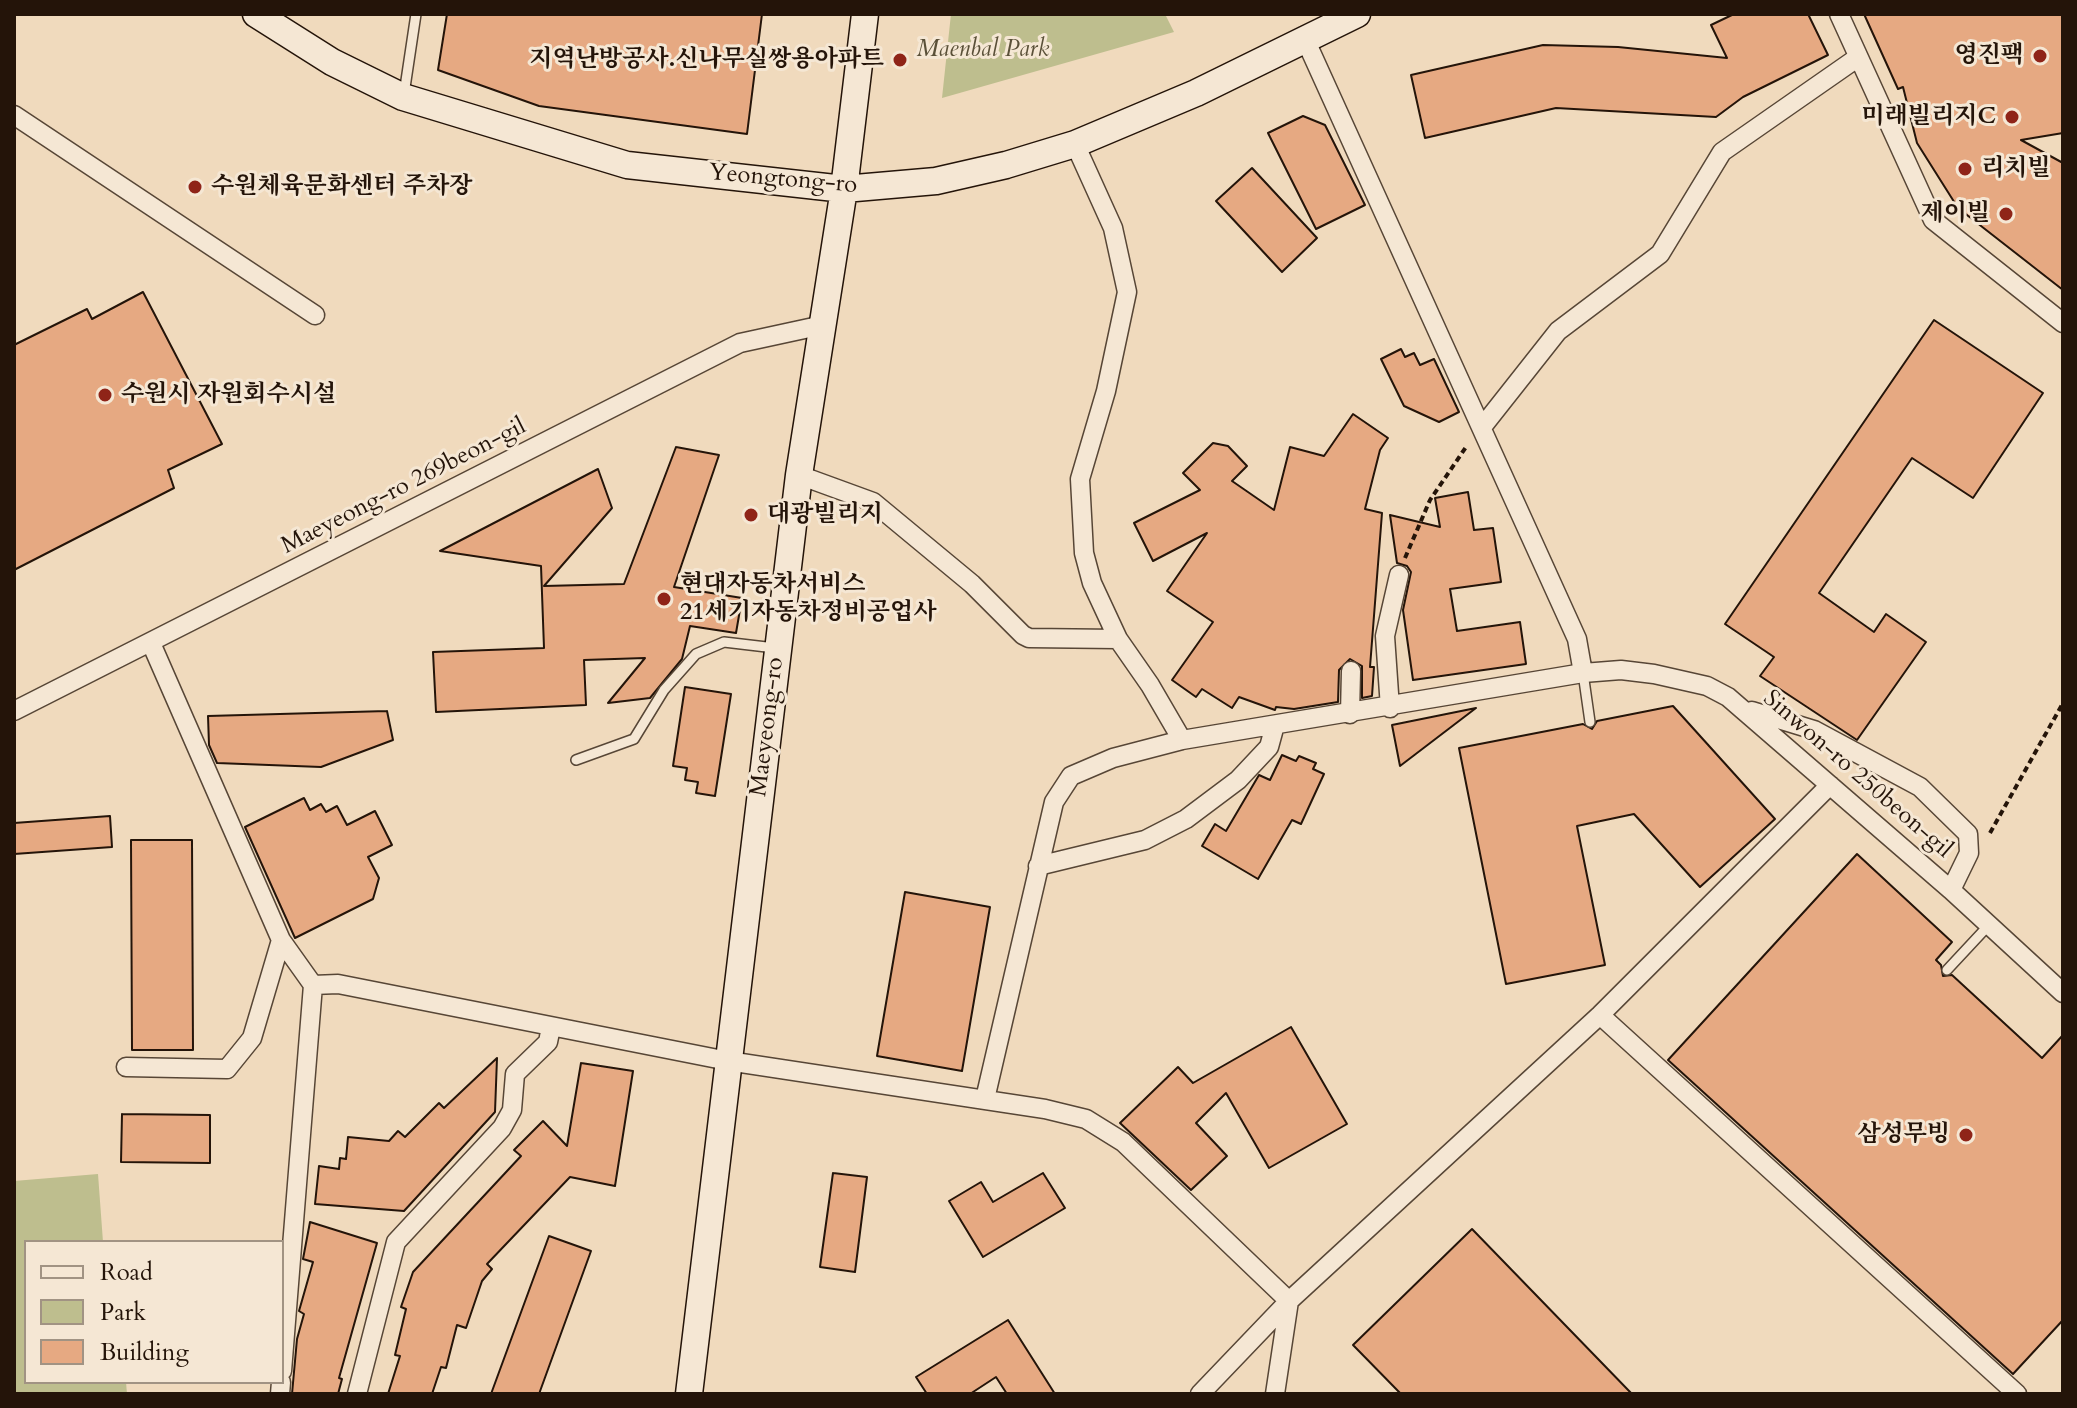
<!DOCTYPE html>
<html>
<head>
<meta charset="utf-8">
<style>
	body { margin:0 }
	#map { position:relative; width:2077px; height:1408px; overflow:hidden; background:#f0dabd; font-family:Cardo,serif }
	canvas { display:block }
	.frame { position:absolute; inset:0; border:16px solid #241409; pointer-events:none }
	.legend { position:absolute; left:24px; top:1240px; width:260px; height:144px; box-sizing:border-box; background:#f5e7d4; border:2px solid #a19383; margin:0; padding:10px 14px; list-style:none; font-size:24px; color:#241409 }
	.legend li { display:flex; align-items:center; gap:16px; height:40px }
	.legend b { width:40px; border:2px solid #a19383 }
</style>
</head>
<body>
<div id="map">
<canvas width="2077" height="1408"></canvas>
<div class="frame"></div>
<ul class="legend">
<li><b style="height:10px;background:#f5e7d4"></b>Road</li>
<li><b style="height:22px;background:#bebe8e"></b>Park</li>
<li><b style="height:22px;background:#e6a982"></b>Building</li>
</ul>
</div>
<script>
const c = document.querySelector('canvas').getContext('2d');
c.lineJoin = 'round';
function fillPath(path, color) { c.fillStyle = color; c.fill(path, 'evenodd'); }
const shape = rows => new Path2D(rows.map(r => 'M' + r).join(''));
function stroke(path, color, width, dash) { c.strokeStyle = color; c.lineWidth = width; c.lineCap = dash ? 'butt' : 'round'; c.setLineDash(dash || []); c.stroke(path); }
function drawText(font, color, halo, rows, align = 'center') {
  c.font = font + ' Cardo,"Noto Serif KR",serif'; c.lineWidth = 6; c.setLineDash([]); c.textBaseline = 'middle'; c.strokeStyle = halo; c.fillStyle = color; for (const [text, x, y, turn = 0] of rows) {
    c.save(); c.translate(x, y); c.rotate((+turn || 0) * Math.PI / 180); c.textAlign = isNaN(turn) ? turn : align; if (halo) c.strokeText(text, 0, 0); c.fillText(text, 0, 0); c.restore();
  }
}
fillPath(shape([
	[951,14,1165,14,1174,32,942,98],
	[98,1174,103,1242,26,1242,26,1382,126,1382,127,1394,14,1394,14,1181]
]), '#bebe8e');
const building = shape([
	[447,14,762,14,747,134,539,106,438,70,447,14],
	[1734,14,1808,14,1828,55,1743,97,1716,117,1556,108,1425,138,1411,75,1543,45,1618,47,1727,58,1711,25,1734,14],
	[1864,14,2063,14,2063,133,2021,140,2063,163,2063,290,1958,208,1917,143,1903,87,1898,89,1864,14],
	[1303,116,1325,125,1365,205,1316,229,1268,133,1303,116],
	[1252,168,1317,238,1282,272,1216,201,1252,168],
	[143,292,222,444,168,470,174,488,14,570,14,345,87,309,92,319,143,292],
	[1934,320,2043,393,1973,498,1912,458,1819,593,1874,632,1886,614,1926,642,1857,740,1760,676,1774,657,1725,624,1934,320],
	[1401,349,1405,357,1414,353,1420,365,1434,359,1459,412,1439,422,1404,406,1381,359,1401,349],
	[1353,414,1388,438,1380,450,1365,509,1382,513,1370,667,1374,667,1372,696,1362,698,1362,666,1350,659,1339,670,1338,702,1294,709,1276,707,1275,710,1239,697,1232,708,1202,689,1196,697,1172,680,1213,622,1167,591,1207,533,1153,561,1134,523,1200,490,1183,473,1213,443,1228,446,1247,466,1232,481,1274,510,1290,447,1324,456,1353,414],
	[676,447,719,455,674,587,742,598,736,633,690,626,682,659,650,698,608,703,645,658,584,660,586,705,436,712,433,652,544,648,541,566,440,551,598,469,612,508,544,586,624,584,676,447],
	[1468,492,1474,530,1493,528,1501,582,1450,589,1457,631,1520,622,1526,664,1413,680,1403,610,1411,572,1407,566,1397,563,1390,515,1440,527,1435,498,1468,492],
	[685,687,731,694,715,796,696,793,698,782,685,780,687,768,673,766,685,687],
	[1673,706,1775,819,1700,887,1634,814,1577,826,1605,965,1506,984,1459,748,1583,724,1592,729,1597,721,1673,706],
	[1476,708,1400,766,1392,725,1476,708],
	[387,711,393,740,321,767,217,763,209,745,208,716,387,711],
	[1282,755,1296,761,1299,756,1316,763,1313,769,1324,774,1301,824,1292,820,1258,879,1202,846,1215,824,1226,831,1259,775,1270,780,1282,755],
	[304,798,310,810,321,804,326,812,337,806,347,825,375,811,392,845,368,857,379,878,373,899,295,938,245,827,304,798],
	[110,816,112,847,14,854,14,823,110,816],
	[131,840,192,840,193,1050,132,1050,131,840],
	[1857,854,1952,942,1936,960,1941,965,1943,976,1952,975,2042,1058,2063,1035,2063,1320,2013,1374,1668,1060,1857,854],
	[905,892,990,907,962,1071,877,1056,905,892],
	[1291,1027,1347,1124,1269,1168,1226,1093,1196,1123,1227,1156,1191,1190,1120,1123,1178,1067,1193,1083,1291,1027],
	[497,1058,495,1112,404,1211,315,1204,319,1166,339,1169,340,1158,346,1159,348,1137,389,1141,398,1131,405,1137,439,1103,444,1108,497,1058],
	[581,1063,633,1071,615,1186,570,1177,487,1264,492,1269,482,1281,466,1328,457,1325,446,1368,441,1367,432,1394,388,1394,400,1356,395,1355,406,1309,401,1307,413,1272,521,1156,514,1150,543,1121,567,1146,581,1063],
	[122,1114,210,1115,210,1163,121,1162,122,1114],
	[833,1173,867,1177,855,1272,820,1267,833,1173],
	[1043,1173,1065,1208,983,1257,949,1201,981,1182,993,1202,1043,1173],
	[310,1222,377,1243,339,1378,342,1379,338,1394,292,1394,297,1339,304,1314,299,1311,313,1262,303,1259,310,1222],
	[1472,1229,1632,1394,1401,1394,1353,1345,1472,1229],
	[549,1236,591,1251,539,1394,491,1394,549,1236],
	[1008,1320,1055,1394,1007,1394,996,1377,970,1394,927,1394,916,1377,1008,1320]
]);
fillPath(building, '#e6a982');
stroke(building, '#241409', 2);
const lane = shape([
	[404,94,416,14],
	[1583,673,1590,722],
	[576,760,634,739,664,690,696,654,724,642,775,648],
	[1947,970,1988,926]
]);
const street = shape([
	[1839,14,1933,220,2063,323],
	[1305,39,1577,639,1583,673],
	[14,115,315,315],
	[1075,144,1113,228,1127,292,1106,391,1080,479,1084,553,1092,583,1118,639,1150,685,1182,740],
	[1483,426,1558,331,1660,254,1722,152,1857,58],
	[799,475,873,502,972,584,1023,635,1029,638,1118,639],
	[1390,708,1385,636,1399,575],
	[14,711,740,343,823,325],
	[1752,711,1814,730,1920,787,1968,834,1969,853,1951,890],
	[1350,714,1351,671],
	[1038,866,1145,840,1186,819,1238,780,1269,747,1275,725],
	[281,940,313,985,338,984,728,1061,1045,1109,1086,1119,1123,1142,1289,1301,1275,1394],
	[1600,1015,2017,1394],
	[126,1067,227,1069,252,1038,281,940,151,643],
	[985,1099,1054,802,1071,776,1113,758,1182,740,1583,673,1621,670,1654,674,1707,686,1728,697,1951,890,2063,993],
	[282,1371,313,985],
	[280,1394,281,1382],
	[357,1394,396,1242,502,1128,512,1110,515,1074,548,1042,551,1027],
	[1200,1394,1289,1301,1600,1015,1830,785]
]);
const secondary = shape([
	[256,14,332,62,403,97,627,165,844,189,936,181,1006,165,1075,144,1196,93,1357,14],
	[689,1394,799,475,844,189,865,14]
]);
stroke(lane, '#574636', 12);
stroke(street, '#574636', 21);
stroke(secondary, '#241409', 29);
stroke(shape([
	[1405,558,1430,500,1466,447],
	[1990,833,2063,703]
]), '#241409', 4, [6, 4]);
stroke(lane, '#f5e7d4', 9);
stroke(street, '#f5e7d4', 18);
stroke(secondary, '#f5e7d4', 26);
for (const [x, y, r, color] of [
	[2040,56,8,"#8f2418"],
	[900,60,8,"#8f2418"],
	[2012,117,8,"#8f2418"],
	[1965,169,8,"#8f2418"],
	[195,187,8,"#8f2418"],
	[2006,214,8,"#8f2418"],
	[105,395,8,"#8f2418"],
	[751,515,8,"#8f2418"],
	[664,599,8,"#8f2418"],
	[1966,1135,8,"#8f2418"]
]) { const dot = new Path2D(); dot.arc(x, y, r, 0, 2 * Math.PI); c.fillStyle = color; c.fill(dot); stroke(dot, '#f5e7d4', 3); }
drawText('italic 24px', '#5a5038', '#f5e7d4', [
	["Maenbal Park",983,50]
]);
drawText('bold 24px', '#241409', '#f5e7d4', [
	["영진팩",2024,56],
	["지역난방공사.신나무실쌍용아파트",884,60],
	["미래빌리지C",1996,117],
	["리치빌",1981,169,"left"],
	["수원체육문화센터 주차장",211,187,"left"],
	["제이빌",1990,214],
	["수원시 자원회수시설",121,395,"left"],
	["대광빌리지",767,515,"left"],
	["현대자동차서비스",680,585,"left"],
	["21세기자동차정비공업사",680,613,"left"],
	["삼성무빙",1950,1135]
], 'right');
drawText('24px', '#241409', '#f5e7d4', [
	["Yeongtong-ro",783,180,5],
	["Maeyeong-ro 269beon-gil",404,487,-27],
	["Maeyeong-ro",768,727,-83],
	["Sinwon-ro 250beon-gil",1857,775,41]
]);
</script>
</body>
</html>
